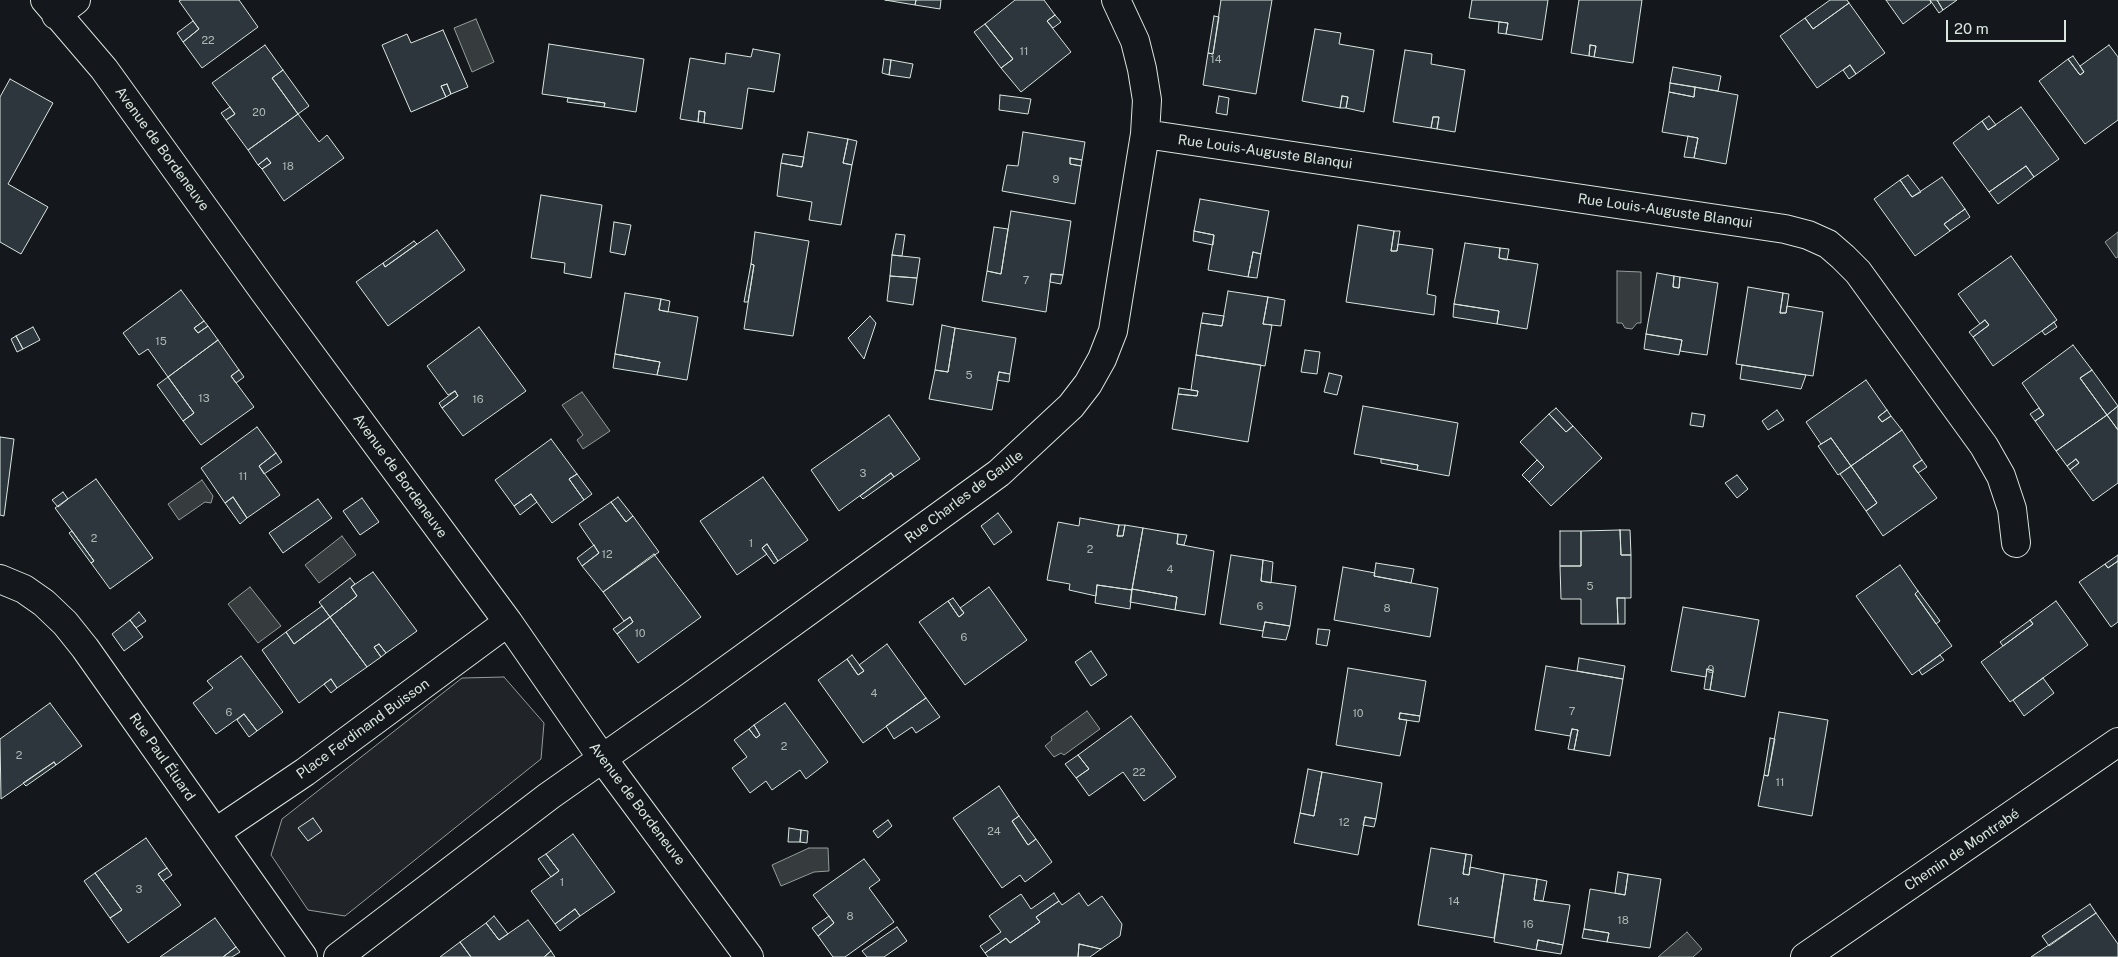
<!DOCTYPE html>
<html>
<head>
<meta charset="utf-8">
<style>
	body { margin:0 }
	#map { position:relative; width:2118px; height:957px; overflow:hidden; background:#14181c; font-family:"Public Sans",sans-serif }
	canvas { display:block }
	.scale { position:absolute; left:1946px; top:20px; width:120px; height:22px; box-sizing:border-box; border:2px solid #d8e6dc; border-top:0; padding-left:6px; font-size:15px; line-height:18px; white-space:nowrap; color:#d8e6dc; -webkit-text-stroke:4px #14181c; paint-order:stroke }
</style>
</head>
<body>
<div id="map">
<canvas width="2118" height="957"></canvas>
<div class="scale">20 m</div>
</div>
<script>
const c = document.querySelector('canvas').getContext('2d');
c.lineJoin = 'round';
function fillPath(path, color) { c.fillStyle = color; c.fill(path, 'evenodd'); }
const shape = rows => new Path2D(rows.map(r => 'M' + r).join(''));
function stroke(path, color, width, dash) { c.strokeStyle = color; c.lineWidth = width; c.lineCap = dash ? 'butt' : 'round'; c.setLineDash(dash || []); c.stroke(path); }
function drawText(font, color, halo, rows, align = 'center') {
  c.font = font + ' "Public Sans",sans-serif'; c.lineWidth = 4; c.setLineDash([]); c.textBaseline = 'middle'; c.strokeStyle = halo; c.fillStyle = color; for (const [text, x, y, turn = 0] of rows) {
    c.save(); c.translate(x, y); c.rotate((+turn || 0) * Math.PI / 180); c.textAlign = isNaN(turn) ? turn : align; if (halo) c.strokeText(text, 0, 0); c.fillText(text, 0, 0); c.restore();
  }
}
const green = shape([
	[504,677,544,723,541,759,345,916,308,910,271,855,282,819,462,678,504,677]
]);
fillPath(green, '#202428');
stroke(green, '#939e99', 1);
const water = shape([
	[476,19,494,62,472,72,454,28,476,19],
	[2118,232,2118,257,2116,258,2105,242,2118,232],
	[1617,271,1641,272,1641,323,1637,323,1632,329,1625,328,1622,323,1617,323,1617,271],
	[582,392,610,431,583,449,577,440,583,435,562,405,582,392],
	[202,480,213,496,211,503,205,502,179,520,168,504,202,480],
	[342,536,356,555,319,583,305,565,342,536],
	[250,587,281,626,258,643,228,604,250,587],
	[1087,711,1100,729,1064,755,1061,753,1054,757,1045,746,1052,740,1051,737,1087,711],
	[809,848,828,848,829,871,814,872,781,886,772,865,809,848],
	[1687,932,1702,949,1693,957,1658,957,1687,932]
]);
fillPath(water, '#363b3e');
stroke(water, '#939e99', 1);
const building = shape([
	[181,0,239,0,258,27,202,68,183,42,199,29,179,1,181,0],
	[885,0,916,0,915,5,885,0],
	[916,0,941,0,940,9,915,5,916,0],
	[1015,0,1044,0,1055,15,1047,21,1071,52,1021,92,1001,68,1013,59,985,24,1015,0],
	[1221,0,1272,0,1256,94,1203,85,1208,53,1213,54,1221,0],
	[1472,0,1548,0,1542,40,1506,34,1508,23,1469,18,1472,0],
	[1579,0,1642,0,1633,63,1594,57,1596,46,1590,45,1589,56,1571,53,1579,0],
	[1830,0,1847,0,1849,3,1813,29,1805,18,1830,0],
	[1886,0,1930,0,1931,3,1903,24,1886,0],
	[1930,0,1937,0,1943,10,1939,13,1930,0],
	[1937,0,1957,0,1943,10,1937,0],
	[1849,3,1885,53,1856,74,1850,65,1817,88,1780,36,1805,18,1813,29,1849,3],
	[1055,15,1061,22,1053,28,1047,21,1055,15],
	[1214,16,1219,17,1213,54,1208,53,1214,16],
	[193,21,199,29,183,42,177,33,193,21],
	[1499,22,1508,23,1506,34,1498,33,1499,22],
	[985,24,1013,59,1001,68,974,32,985,24],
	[1315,29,1341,33,1339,44,1374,50,1364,112,1346,108,1348,97,1342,96,1340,108,1302,101,1315,29],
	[443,30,468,87,451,94,447,84,441,86,446,97,411,112,382,45,407,34,411,43,443,30],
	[549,44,644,59,636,112,604,107,605,103,542,94,549,44],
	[265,45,283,70,272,78,298,114,248,150,226,120,235,114,212,83,265,45],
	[1590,45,1596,46,1594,57,1589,56,1590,45],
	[2109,45,2118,57,2118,120,2085,144,2039,81,2068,59,2080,75,2084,72,2080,66,2109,45],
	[753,49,780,54,774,92,748,88,742,129,704,123,705,112,699,111,698,122,680,119,690,58,725,64,726,53,751,57,753,49],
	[1405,50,1432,54,1431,64,1465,70,1455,132,1437,129,1439,117,1433,117,1431,128,1393,122,1405,50],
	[2073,56,2084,72,2080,75,2068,59,2073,56],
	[884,59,891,60,889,75,882,73,884,59],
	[891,60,913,64,910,78,889,75,891,60],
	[1850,65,1856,74,1849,79,1843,70,1850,65],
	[1673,67,1721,76,1718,91,1670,83,1673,67],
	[283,70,309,106,298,114,272,78,283,70],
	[10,79,53,103,8,184,48,207,21,254,0,242,0,97,10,79],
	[1670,83,1695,87,1694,97,1669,92,1670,83],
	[447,84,451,94,446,97,441,86,447,84],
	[1695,87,1738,95,1726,164,1694,158,1698,138,1662,132,1669,92,1694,97,1695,87],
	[1000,95,1031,99,1028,114,999,110,1000,95],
	[1219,96,1229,98,1227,115,1216,113,1219,96],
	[1342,96,1348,97,1346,108,1340,108,1342,96],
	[568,98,605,103,604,107,567,102,568,98],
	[230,107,235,114,226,120,221,113,230,107],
	[2021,107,2059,159,2034,177,2026,166,1989,192,1953,143,1982,121,1988,130,2021,107],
	[699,111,705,112,704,123,698,122,699,111],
	[298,114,319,142,327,135,344,158,284,201,262,169,271,163,267,158,258,165,248,150,298,114],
	[1989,116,1996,125,1988,130,1982,121,1989,116],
	[1433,117,1439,117,1437,129,1431,128,1433,117],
	[808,132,848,139,843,163,852,165,841,225,809,220,812,202,777,196,781,163,802,167,808,132],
	[1023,132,1085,142,1082,160,1070,158,1070,164,1081,166,1075,204,1002,191,1007,165,1018,166,1023,132],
	[1688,136,1698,138,1694,158,1684,157,1688,136],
	[848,139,857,141,852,165,843,163,848,139],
	[783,154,804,157,802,167,781,163,783,154],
	[267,158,271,163,262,169,258,165,267,158],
	[1070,158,1082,160,1081,166,1070,164,1070,158],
	[2026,166,2034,177,1998,204,1989,192,2026,166],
	[1908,175,1921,192,1912,197,1900,180,1908,175],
	[1942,177,1965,209,1944,224,1950,231,1915,256,1874,199,1900,180,1912,197,1942,177],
	[541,195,602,205,591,278,564,273,565,263,531,258,541,195],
	[1200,199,1269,211,1261,254,1253,252,1248,277,1208,270,1214,235,1194,231,1200,199],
	[1965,209,1970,217,1950,231,1944,224,1965,209],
	[1011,211,1071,221,1063,275,1051,274,1046,312,982,301,987,271,1001,274,1011,211],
	[614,222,631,225,625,255,610,252,614,222],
	[1358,225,1394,231,1391,251,1397,251,1398,244,1433,249,1427,294,1436,296,1434,315,1346,302,1358,225],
	[994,227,1008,229,1001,274,987,271,994,227],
	[437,230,465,270,388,326,356,282,383,263,385,267,437,230],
	[1194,231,1214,235,1213,245,1193,241,1194,231],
	[1394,231,1400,231,1397,251,1391,251,1394,231],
	[755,232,809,241,793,336,744,329,754,265,751,264,755,232],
	[896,234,905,235,902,256,892,255,896,234],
	[414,241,417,244,385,267,383,263,414,241],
	[1465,243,1500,248,1499,258,1538,264,1527,329,1497,324,1499,311,1454,304,1465,243],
	[1500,248,1509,249,1507,260,1499,258,1500,248],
	[1253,252,1261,254,1257,278,1248,277,1253,252],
	[892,255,920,258,917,278,890,276,892,255],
	[2011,256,2057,320,1993,366,1973,337,1989,325,1985,320,1980,324,1958,294,2011,256],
	[751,264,754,265,748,302,744,302,751,264],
	[1657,273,1674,276,1673,287,1679,288,1680,277,1718,283,1707,355,1680,351,1682,340,1646,334,1657,273],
	[1051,274,1063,275,1061,284,1050,282,1051,274],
	[890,276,917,278,913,305,887,301,890,276],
	[1674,276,1680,277,1679,288,1673,287,1674,276],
	[1748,287,1783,293,1780,313,1786,313,1787,306,1823,312,1813,376,1736,364,1748,287],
	[181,290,204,321,194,328,198,333,208,326,218,340,168,377,148,349,139,355,123,333,181,290],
	[1228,291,1268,297,1263,324,1272,325,1265,366,1196,355,1201,323,1222,326,1228,291],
	[625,293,661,299,659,310,698,317,687,380,657,375,660,362,615,354,625,293],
	[1783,293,1789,294,1786,313,1780,313,1783,293],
	[1268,297,1285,300,1281,326,1263,324,1268,297],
	[661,299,670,301,668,312,659,310,661,299],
	[1454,304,1499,311,1497,324,1453,317,1454,304],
	[1203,313,1224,316,1222,326,1201,323,1203,313],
	[870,316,876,323,864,359,848,338,870,316],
	[1985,320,1989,325,1973,337,1969,332,1985,320],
	[204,321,208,326,198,333,194,328,204,321],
	[2054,322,2057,327,2045,335,2042,331,2054,322],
	[942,325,955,328,948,372,935,370,942,325],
	[33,327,40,340,23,349,16,336,33,327],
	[479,327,526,391,463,436,442,408,458,396,455,391,448,395,427,366,479,327],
	[955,328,1016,338,1010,374,999,372,992,410,929,399,935,370,948,372,955,328],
	[1646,334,1682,340,1679,355,1644,349,1646,334],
	[16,336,23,349,17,352,11,339,16,336],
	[218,340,239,370,231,376,254,407,201,445,183,421,194,413,168,377,218,340],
	[2073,345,2092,370,2080,378,2107,415,2056,451,2035,421,2044,415,2022,383,2073,345],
	[1305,350,1320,352,1317,374,1301,372,1305,350],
	[615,354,660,362,657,375,613,368,615,354],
	[1196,355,1261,365,1248,442,1172,429,1178,394,1197,396,1198,391,1191,390,1196,355],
	[1742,365,1806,375,1801,389,1740,379,1742,365],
	[239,370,244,377,236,383,231,376,239,370],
	[2092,370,2118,406,2107,415,2080,378,2092,370],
	[999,372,1010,374,1009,382,997,380,999,372],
	[1329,373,1342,376,1337,395,1324,392,1329,373],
	[168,377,194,413,183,421,157,385,168,377],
	[1866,380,1887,410,1878,417,1882,422,1891,416,1902,430,1851,466,1831,438,1821,444,1806,422,1866,380],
	[1179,388,1198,391,1197,396,1178,394,1179,388],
	[455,391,458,396,442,408,439,403,455,391],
	[1363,406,1458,423,1449,476,1417,470,1418,465,1354,454,1363,406],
	[2118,406,2118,430,2107,415,2118,406],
	[1556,408,1573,426,1566,432,1549,414,1556,408],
	[2039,408,2044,415,2035,421,2030,414,2039,408],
	[1777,410,1784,420,1768,430,1762,421,1777,410],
	[1887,410,1891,416,1882,422,1878,417,1887,410],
	[1692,413,1705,415,1703,427,1690,425,1692,413],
	[1549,414,1566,432,1573,426,1602,458,1551,506,1529,482,1544,467,1520,442,1549,414],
	[889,415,920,459,894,477,891,473,839,511,811,470,889,415],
	[2107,415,2118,430,2118,483,2093,501,2070,470,2079,463,2076,459,2067,466,2056,451,2107,415],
	[257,427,276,453,259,466,280,495,247,518,233,497,225,503,201,468,257,427],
	[1902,430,1922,460,1913,466,1937,498,1883,536,1866,511,1877,503,1851,466,1902,430],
	[0,437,14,439,4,516,0,515,0,437],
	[1831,438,1851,466,1838,475,1818,446,1831,438],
	[551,439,577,474,569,479,584,500,552,523,531,494,514,506,495,480,551,439],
	[276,453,282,462,264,474,259,466,276,453],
	[1381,459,1418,465,1417,470,1381,463,1381,459],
	[2076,459,2079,463,2070,470,2067,466,2076,459],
	[1537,460,1544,467,1529,482,1522,475,1537,460],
	[1922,460,1927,467,1918,473,1913,466,1922,460],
	[1851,466,1877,503,1866,511,1840,474,1851,466],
	[891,473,894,477,863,499,860,496,891,473],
	[577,474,592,494,584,500,569,479,577,474],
	[1737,475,1748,489,1737,498,1725,483,1737,475],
	[763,477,808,540,778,561,767,544,762,548,767,554,737,575,700,521,763,477],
	[96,479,153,558,110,589,91,563,94,561,55,508,96,479],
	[63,492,68,499,58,507,52,500,63,492],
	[531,494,537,502,520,515,514,506,531,494],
	[233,497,247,518,240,524,225,503,233,497],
	[618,497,633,516,626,522,611,502,618,497],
	[362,498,379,522,360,535,343,511,362,498],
	[318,499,332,518,283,553,269,533,318,499],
	[611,502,626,522,633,516,659,552,603,592,582,566,599,553,579,524,611,502],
	[998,513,1012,532,994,545,981,526,998,513],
	[1080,518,1119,525,1117,536,1123,536,1125,525,1143,528,1132,590,1097,585,1096,596,1069,590,1070,584,1047,580,1058,522,1079,526,1080,518],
	[1119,525,1125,525,1123,536,1117,536,1119,525],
	[1143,528,1178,534,1177,544,1214,551,1205,615,1175,610,1177,597,1132,589,1143,528],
	[1620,530,1621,555,1631,555,1631,598,1617,598,1618,624,1581,624,1581,599,1561,599,1560,566,1581,566,1581,531,1620,530],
	[1620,530,1630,530,1631,555,1621,555,1620,530],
	[72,531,94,561,91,563,69,533,72,531],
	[1560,531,1581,531,1581,566,1560,566,1560,531],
	[1178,534,1187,535,1184,545,1177,544,1178,534],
	[767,544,778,561,774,564,762,548,767,544],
	[594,545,599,553,582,566,577,558,594,545],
	[654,554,701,617,638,663,617,634,633,622,630,617,624,621,603,592,654,554],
	[1231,555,1263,560,1261,581,1296,586,1290,626,1265,622,1263,631,1220,624,1231,555],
	[2118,555,2118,561,2108,568,2105,564,2118,555],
	[1263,560,1273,562,1271,583,1261,581,1263,560],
	[2118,561,2118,622,2111,627,2079,582,2105,564,2108,568,2118,561],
	[1376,563,1414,569,1411,583,1374,576,1376,563],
	[1900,565,1918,591,1915,594,1952,646,1912,675,1856,596,1900,565],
	[1343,567,1375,573,1374,576,1438,588,1430,637,1334,620,1343,567],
	[373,572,417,631,386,653,379,644,374,647,381,657,367,667,330,617,357,596,351,587,373,572],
	[350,578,355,584,351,587,357,596,330,617,319,602,350,578],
	[1097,585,1132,590,1130,609,1095,603,1097,585],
	[989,587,1027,640,965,685,919,622,948,601,959,617,964,613,960,608,989,587],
	[1132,589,1177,597,1175,610,1130,602,1132,589],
	[1918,591,1940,621,1936,624,1915,594,1918,591],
	[953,598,964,613,959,617,948,601,953,598],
	[1617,598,1625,598,1625,624,1618,624,1617,598],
	[2056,601,2088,645,2010,702,1981,662,2033,624,2030,620,2056,601],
	[322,606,330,617,294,644,286,632,322,606],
	[1683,607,1759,620,1745,697,1710,690,1713,671,1707,669,1706,677,1671,671,1683,607],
	[139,612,146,621,136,628,130,620,139,612],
	[330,617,367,667,337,688,331,679,299,703,262,650,286,632,294,644,330,617],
	[630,617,633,622,617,634,613,629,630,617],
	[130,620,143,637,124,651,112,634,130,620],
	[2030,620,2033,624,2003,646,2000,642,2030,620],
	[1265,622,1290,626,1286,640,1262,637,1265,622],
	[1318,629,1330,630,1327,646,1316,644,1318,629],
	[379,644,386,653,381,657,374,647,379,644],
	[887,644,926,698,863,743,818,680,847,659,858,675,864,671,859,665,887,644],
	[1091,651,1107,675,1091,686,1075,662,1091,651],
	[852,655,864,671,858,675,847,659,852,655],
	[1940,655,1944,660,1922,675,1919,670,1940,655],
	[241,656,283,712,257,731,244,714,216,734,193,703,213,688,207,681,241,656],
	[1579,658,1625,666,1623,679,1577,671,1579,658],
	[1546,666,1623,679,1610,756,1574,750,1578,730,1572,729,1570,736,1535,730,1546,666],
	[1348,668,1426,681,1420,716,1400,713,1399,719,1407,720,1400,756,1336,745,1348,668],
	[1707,669,1713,671,1710,690,1704,689,1707,669],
	[2043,678,2054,693,2024,716,2013,700,2043,678],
	[331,679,337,688,331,693,324,684,331,679],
	[926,698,940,717,916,733,912,727,894,739,886,726,926,698],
	[50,703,82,746,56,765,54,762,1,799,0,739,50,703],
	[785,703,828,762,806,779,800,770,772,790,766,781,750,793,732,768,747,757,734,740,749,729,756,738,760,735,754,725,785,703],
	[1779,712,1828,720,1812,816,1758,806,1764,775,1768,776,1779,712],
	[1400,713,1420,716,1419,722,1399,719,1400,713],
	[244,714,257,731,249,737,237,720,244,714],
	[1131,716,1176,777,1144,801,1123,772,1089,796,1076,778,1089,769,1078,755,1131,716],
	[754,725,760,735,756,738,749,729,754,725],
	[1572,729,1578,730,1574,750,1568,749,1572,729],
	[1770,738,1775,739,1768,776,1764,775,1770,738],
	[1078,755,1089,769,1076,778,1065,764,1078,755],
	[54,762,56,765,26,786,23,783,54,762],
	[1308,769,1322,772,1314,816,1300,813,1308,769],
	[1322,772,1382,783,1376,819,1365,817,1358,855,1294,843,1300,813,1314,816,1322,772],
	[999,786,1019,816,1012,821,1028,845,1036,839,1052,862,1025,882,1020,875,1002,888,953,818,999,786],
	[1019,816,1036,839,1028,845,1012,821,1019,816],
	[1365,817,1376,819,1374,827,1363,825,1365,817],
	[313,818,322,831,308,841,298,828,313,818],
	[888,820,892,826,878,838,873,831,888,820],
	[789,828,801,830,800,842,788,842,789,828],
	[801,830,808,831,807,843,800,842,801,830],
	[573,834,615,892,580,916,575,909,555,924,531,891,559,871,546,854,573,834],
	[146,838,167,868,158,874,181,905,128,943,110,918,122,910,95,873,146,838],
	[1431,848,1466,854,1463,874,1469,875,1470,867,1504,874,1494,938,1418,925,1431,848],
	[546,854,559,871,551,877,538,859,546,854],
	[1466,854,1472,855,1469,875,1463,874,1466,854],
	[864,859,880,880,869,888,894,922,845,957,833,957,818,936,834,923,813,895,864,859],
	[167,868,172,875,163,881,158,874,167,868],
	[1618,872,1628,874,1625,895,1615,893,1618,872],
	[95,873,122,910,110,918,84,881,95,873],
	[1504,874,1537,879,1534,900,1570,905,1563,945,1538,940,1536,950,1494,942,1504,874],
	[1628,874,1661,879,1650,948,1607,942,1609,933,1584,929,1590,889,1625,895,1628,874],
	[1537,879,1547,881,1543,901,1534,900,1537,879],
	[1054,893,1059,901,1036,917,1040,922,1010,943,1006,938,985,953,980,946,1001,932,989,916,1021,894,1031,909,1054,893],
	[1079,893,1088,906,1102,896,1122,924,1120,936,1101,949,1079,944,1078,957,988,957,985,953,1006,938,1010,943,1040,922,1036,917,1059,901,1062,905,1079,893],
	[2090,904,2096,913,2049,946,2042,936,2090,904],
	[575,909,580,916,560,931,555,924,575,909],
	[2096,913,2118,944,2118,957,2031,957,2096,913],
	[494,916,508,934,499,940,486,923,494,916],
	[829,916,834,923,818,936,812,928,829,916],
	[215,918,236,947,223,957,160,957,215,918],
	[528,920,551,951,544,957,471,957,460,942,486,923,499,940,528,920],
	[897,927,907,941,884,957,867,957,862,951,897,927],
	[1584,929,1609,933,1607,942,1582,938,1584,929],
	[1538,940,1563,945,1561,954,1536,950,1538,940],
	[460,942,471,957,440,957,460,942],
	[1079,944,1101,949,1090,957,1078,957,1079,944],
	[236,947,240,952,232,957,223,957,236,947],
	[551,951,555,957,544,957,551,951]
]);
fillPath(building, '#2c363c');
stroke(building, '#d8e6dc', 1);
const minor = shape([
	[45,0,104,69,263,290,508,622,602,758,749,957],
	[56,15,76,0],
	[1145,134,1785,229,1808,235,1828,244,1843,257,1858,272,1984,446,2001,476,2012,509,2016,543],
	[0,579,24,589,44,603,65,623,85,648,303,957],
	[216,832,305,772,508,622],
	[338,957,549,796,691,696,999,473,1071,406,1088,384,1102,359,1113,331,1145,134,1147,100,1142,69,1135,41,1116,0]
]);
const tertiary = shape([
	[1805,957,2118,742]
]);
stroke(minor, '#d8e6dc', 30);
stroke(tertiary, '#d8e6dc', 30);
stroke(minor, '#14181c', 28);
stroke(tertiary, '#14181c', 28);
drawText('11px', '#adbab4', null, [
	["22",208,41],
	["11",1024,52],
	["14",1216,60],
	["20",259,113],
	["18",288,167],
	["9",1056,180],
	["7",1026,281],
	["15",161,342],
	["5",969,376],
	["13",204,399],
	["16",478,400],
	["3",863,474],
	["11",243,477],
	["2",94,539],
	["1",751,544],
	["2",1090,550],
	["12",607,555],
	["4",1170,570],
	["5",1590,587],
	["6",1260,607],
	["8",1387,609],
	["10",640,634],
	["6",964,638],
	["9",1711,670],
	["4",874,694],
	["7",1572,712],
	["6",229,713],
	["10",1358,714],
	["2",784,747],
	["2",19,756],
	["22",1139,773],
	["11",1780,783],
	["12",1344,823],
	["24",994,832],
	["1",562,883],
	["3",139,890],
	["14",1454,902],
	["8",850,917],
	["18",1623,921],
	["16",1528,925]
]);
drawText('14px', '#d8e6dc', '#14181c', [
	["Avenue de Bordeneuve",162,149,54],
	["Rue Louis-Auguste Blanqui",1265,152,8],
	["Rue Louis-Auguste Blanqui",1665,211,8],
	["Avenue de Bordeneuve",400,476,54],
	["Rue Charles de Gaulle",964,497,-37],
	["Place Ferdinand Buisson",363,729,-36],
	["Rue Paul Éluard",162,757,55],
	["Avenue de Bordeneuve",637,804,53],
	["Chemin de Montrabé",1962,850,-34]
]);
</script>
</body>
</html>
